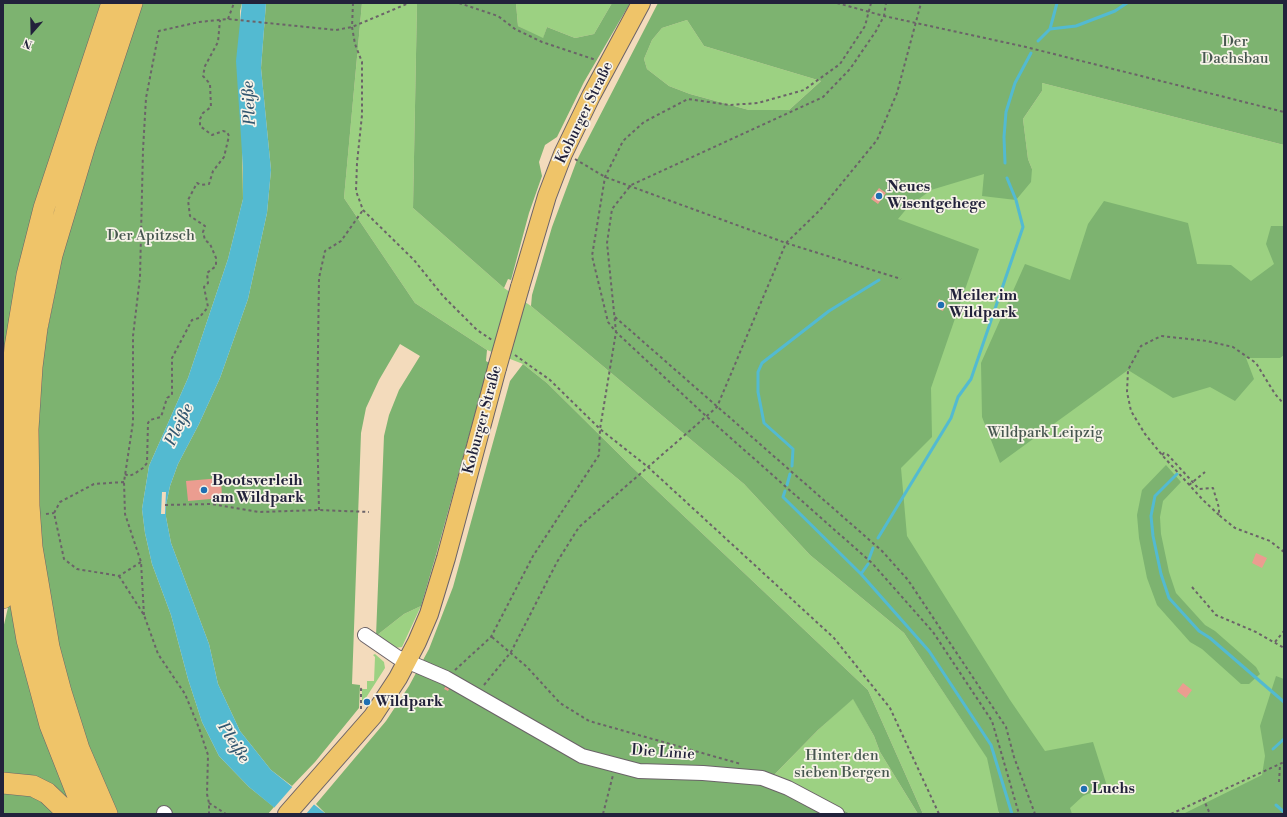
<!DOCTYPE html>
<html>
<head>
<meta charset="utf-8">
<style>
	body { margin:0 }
	#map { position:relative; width:1287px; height:817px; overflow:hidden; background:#f3dbbc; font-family:"Libre Bodoni",serif }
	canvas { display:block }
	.frame { position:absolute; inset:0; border:4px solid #22223b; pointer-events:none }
	.north { position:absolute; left:12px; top:12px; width:40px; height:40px; -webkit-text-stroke:3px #f7f3e8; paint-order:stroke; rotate:200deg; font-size:11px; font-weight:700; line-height:16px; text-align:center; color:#22223b }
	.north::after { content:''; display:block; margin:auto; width:14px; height:18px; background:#22223b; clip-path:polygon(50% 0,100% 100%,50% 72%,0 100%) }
</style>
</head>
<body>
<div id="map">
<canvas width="1287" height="817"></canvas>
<div class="frame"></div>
<div class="north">N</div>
</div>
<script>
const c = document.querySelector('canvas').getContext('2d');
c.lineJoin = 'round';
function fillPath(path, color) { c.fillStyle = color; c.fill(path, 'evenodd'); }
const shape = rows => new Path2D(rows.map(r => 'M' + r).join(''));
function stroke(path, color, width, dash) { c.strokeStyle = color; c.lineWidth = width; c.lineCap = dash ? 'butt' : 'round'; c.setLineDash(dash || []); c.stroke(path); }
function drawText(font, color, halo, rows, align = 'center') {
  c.font = font + ' "Libre Bodoni",serif'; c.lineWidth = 3.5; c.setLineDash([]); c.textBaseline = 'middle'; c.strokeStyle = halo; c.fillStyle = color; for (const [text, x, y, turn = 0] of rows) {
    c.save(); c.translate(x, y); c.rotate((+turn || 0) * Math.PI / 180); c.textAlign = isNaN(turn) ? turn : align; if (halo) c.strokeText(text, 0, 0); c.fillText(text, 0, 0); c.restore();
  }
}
fillPath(shape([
	[362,3,417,3,413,208,504,288,531,306,744,484,810,555,904,633,974,738,908,635,854,179,1032,169,1028,159,1023,119,1042,91,1042,83,1284,145,1284,226,1271,226,1284,249,1284,814,1000,814,998,811,999,814,923,814,868,690,632,467,547,383,523,364,487,350,415,303,344,198],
	[516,3,612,3,594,34,575,38,547,27,543,39,518,26],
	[687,20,704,46,821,81,789,110,749,110,690,94,669,86,647,69,644,59,652,40,662,28],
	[421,606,402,647,395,648,376,636,404,614],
	[375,654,384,662,385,668,362,704,362,689,367,689,367,681,374,681,375,657,373,655],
	[853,698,874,736,880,752,918,814,851,814,773,776,818,730]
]), '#9cd182');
fillPath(shape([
	[3,3,103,3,3,370],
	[142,3,242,3,240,11,243,199,228,259,188,378,149,466,142,509,145,533,152,564,171,615,188,679,202,722,219,756,249,787,274,807,268,814,118,814,80,728,61,656,49,597,40,531,37,457,43,352,64,248,82,182],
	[266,3,362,3,344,198,415,303,487,350,486,361,489,363,436,555,421,606,404,614,376,636,384,436,389,415,399,390,420,356,400,344,379,380,366,408,361,433,352,684,360,685,359,708,315,762,292,786,271,770,240,731,218,684,209,644,171,543,166,517,166,505,170,486,178,464,199,424,220,378,248,299,267,213,271,170,261,68],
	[417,3,516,3,518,26,543,38,547,27,575,38,594,34,612,3,630,3,584,82,557,137,545,145,539,162,542,176,529,213,511,280,508,279,504,288,413,208],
	[658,3,1284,3,1284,145,1042,83,1042,91,1023,119,1028,159,1032,169,1031,182,1016,200,982,196,984,174,931,190,908,207,898,219,979,249,931,388,932,437,901,468,907,536,1010,700,1045,751,1093,742,1107,786,1083,796,1070,808,1072,814,999,814,987,758,904,633,810,555,744,484,531,306,532,295,552,227,577,160],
	[687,20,704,46,821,81,789,110,749,110,690,94,669,86,647,69,644,59,652,40,662,28],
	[1104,201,1188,223,1197,264,1231,265,1251,281,1274,264,1266,244,1271,226,1284,226,1284,355,1280,358,1246,358,1254,379,1235,401,1210,387,1173,398,1128,370,1000,463,982,417,981,363,1025,264,1070,280,1088,224],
	[523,364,547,383,632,467,868,690,923,814,918,814,880,752,874,736,853,699,818,730,773,776,851,814,326,814,316,804,386,721,409,686,429,649,453,587,510,381],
	[1166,465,1181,482,1163,501,1160,517,1161,534,1169,572,1176,593,1205,625,1215,631,1256,667,1260,674,1249,684,1241,684,1202,649,1190,642,1157,605,1147,578,1139,538,1137,515,1142,490],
	[9,603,10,603,75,811,3,777,3,629],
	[1276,676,1284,679,1284,814,1183,814,1262,775,1265,756,1260,726],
	[3,789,26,792,59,814,3,814]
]), '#7db370');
fillPath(shape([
	[242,3,266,3,261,68,271,170,267,213,248,299,220,378,199,424,178,464,170,486,166,505,166,517,171,543,209,644,218,684,240,731,271,770,326,814,282,814,249,787,219,756,202,722,188,679,171,615,152,564,145,533,142,509,149,466,188,378,228,259,243,199,243,168,236,61]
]), '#53bad1');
fillPath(shape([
	[162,492,166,492,165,514,161,514],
	[294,785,316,802,306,814,279,814,273,809]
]), '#f3dbbc');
stroke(shape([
	[1050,29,1057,3],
	[1038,41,1050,29,1076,26,1115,11,1127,3],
	[1005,163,1004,137,1006,112,1015,83,1031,53],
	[792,466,793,449,764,423,758,392,758,372,762,363,829,311,879,280],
	[1177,474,1155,496,1151,516,1153,536,1161,574,1169,598,1199,631,1210,638,1284,702],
	[787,485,790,474],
	[785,491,783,497,861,574,929,651,991,745,1012,814],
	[878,538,951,418,958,397,971,379,1023,227,1016,200,1007,178],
	[869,559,873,548],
	[861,574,868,564],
	[1273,749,1284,739],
	[1276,805,1284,812]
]), '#53bad1', 3);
fillPath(shape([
	[879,188,886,193,878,204,871,199],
	[939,299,946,303,943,311,936,308],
	[221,478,222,498,188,501,186,481],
	[1256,553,1267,558,1262,568,1252,563],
	[452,675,456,677,448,691,444,689],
	[1183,683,1192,690,1186,698,1177,691]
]), '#eb9d90');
const minor = shape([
	[365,635,397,657,446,678,582,756,639,771,703,773,762,778,788,788,837,814],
	[164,813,165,814]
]);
const major = shape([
	[520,287,547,196,563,154,591,96,641,3],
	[287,814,373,716,398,678,417,642,429,614,446,558,497,368]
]);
const highway = shape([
	[3,598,8,565],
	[3,783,33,786,47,793,69,814],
	[85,814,50,725,27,640,18,588,12,542,8,484,9,420,15,347,27,275,44,208,112,3],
	[107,814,79,749,61,692,49,647,32,547,29,506,28,429,32,367,37,328,52,255,85,145,132,3]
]);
stroke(minor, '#6b6368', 16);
stroke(major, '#6b6368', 20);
stroke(highway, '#6b6368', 22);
stroke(shape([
	[353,3,352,27,355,44,362,62,362,115,357,163,356,191,363,210,414,260,443,296,477,330,492,340],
	[459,3,498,16,515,29,542,42,596,60],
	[837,3,884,16,1026,47,1284,112],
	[871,3,865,26,840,64,804,90,758,103,730,105,688,99,644,122,623,141,605,177,592,256,608,322,616,332,707,417,872,563,933,632,992,721,1019,814],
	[228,19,234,3],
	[575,159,605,177,786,243,901,279],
	[615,317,882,551,908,580,1006,727,1014,757,1035,814],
	[515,355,550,380,600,429,648,467,834,638,890,708,939,814],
	[1162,455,1164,453,1168,455,1199,489,1213,488,1219,508,1219,515,1225,520,1235,528,1270,541,1284,552],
	[125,474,129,476,134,474,143,468,147,463,148,423,150,420,161,417,167,398,172,395,172,358,192,320,199,318,208,307,204,287,208,283,207,273,216,266,216,258,210,244,205,240,203,232,205,226,190,216,188,200,197,183,201,185,209,184,213,171,224,157,229,136,227,132,223,131,212,135,200,126,200,119,203,113,211,107,210,84,203,76,205,66,218,42,220,20],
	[124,482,94,484,60,502,54,513,64,559,77,569,119,576,141,562],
	[165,505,211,504,259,512,319,510,369,512],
	[319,510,317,421,319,278,325,251,341,241,363,210],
	[46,514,54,513],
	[1219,515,1203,500,1162,455,1145,434,1131,411,1127,392,1128,370,1141,346,1161,336,1207,341,1233,347,1256,363,1275,394,1284,404],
	[119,576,144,615,158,654,185,694,199,728,208,755,207,794,209,803,209,814],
	[1192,587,1216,615,1256,632,1284,648],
	[144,615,141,562,125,514,124,482,133,422,133,336,140,277,143,150,146,98,159,31,199,22,228,19,336,30,352,27,409,3],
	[492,637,527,667,560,703,589,721,741,764],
	[1275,642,1284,631],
	[455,670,491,637,533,556,599,455,600,429,616,332,607,243,612,209,631,185,823,97,850,69,876,31,884,16,886,3],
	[484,685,511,652,557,562,579,527,717,407,786,243,820,210,877,140,897,93,921,3],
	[361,709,361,689,363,687],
	[1279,782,1280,765],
	[1203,798,1210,814],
	[209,803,226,814],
	[603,814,613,775],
	[1171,814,1284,762]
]), '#6b6368', 2, [3, 3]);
stroke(minor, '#fff', 14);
stroke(major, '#efc469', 18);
stroke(highway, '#efc469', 21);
const majorBridge = shape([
	[497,368,520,287]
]);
stroke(majorBridge, '#6b6368', 20, []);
stroke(shape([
	[1189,485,1205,472]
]), '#6b6368', 2, [3, 3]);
stroke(majorBridge, '#efc469', 18);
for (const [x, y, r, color] of [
	[879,196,4,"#1f6fb2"],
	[941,305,4,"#1f6fb2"],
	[204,490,4,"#1f6fb2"],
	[367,702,4,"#1f6fb2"],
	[1084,789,4,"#1f6fb2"]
]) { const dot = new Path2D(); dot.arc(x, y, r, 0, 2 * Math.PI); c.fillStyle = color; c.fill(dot); stroke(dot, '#f7f3e8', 1.5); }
drawText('15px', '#475750', '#f7f3e8', [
	["Der",1235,42],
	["Dachsbau",1235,59],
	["Der Apitzsch",151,236],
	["Wildpark Leipzig",1045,433],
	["Hinter den",842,756],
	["sieben Bergen",842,773]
]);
drawText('15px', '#22223b', '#f7f3e8', [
	["Koburger Straße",585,113,-64],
	["Koburger Straße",483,420,-75],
	["Die Linie",663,753,4]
]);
drawText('bold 15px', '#22223b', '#f7f3e8', [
	["Neues",887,187],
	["Wisentgehege",887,204],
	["Meiler im",949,296],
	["Wildpark",949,313],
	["Bootsverleih",212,481],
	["am Wildpark",212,498],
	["Wildpark",375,702],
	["Luchs",1092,789]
], 'left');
drawText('italic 16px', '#335770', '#f7f3e8', [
	["Pleiße",250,103,-93],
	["Pleiße",180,425,-65],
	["Pleiße",233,743,57]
]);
</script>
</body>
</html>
